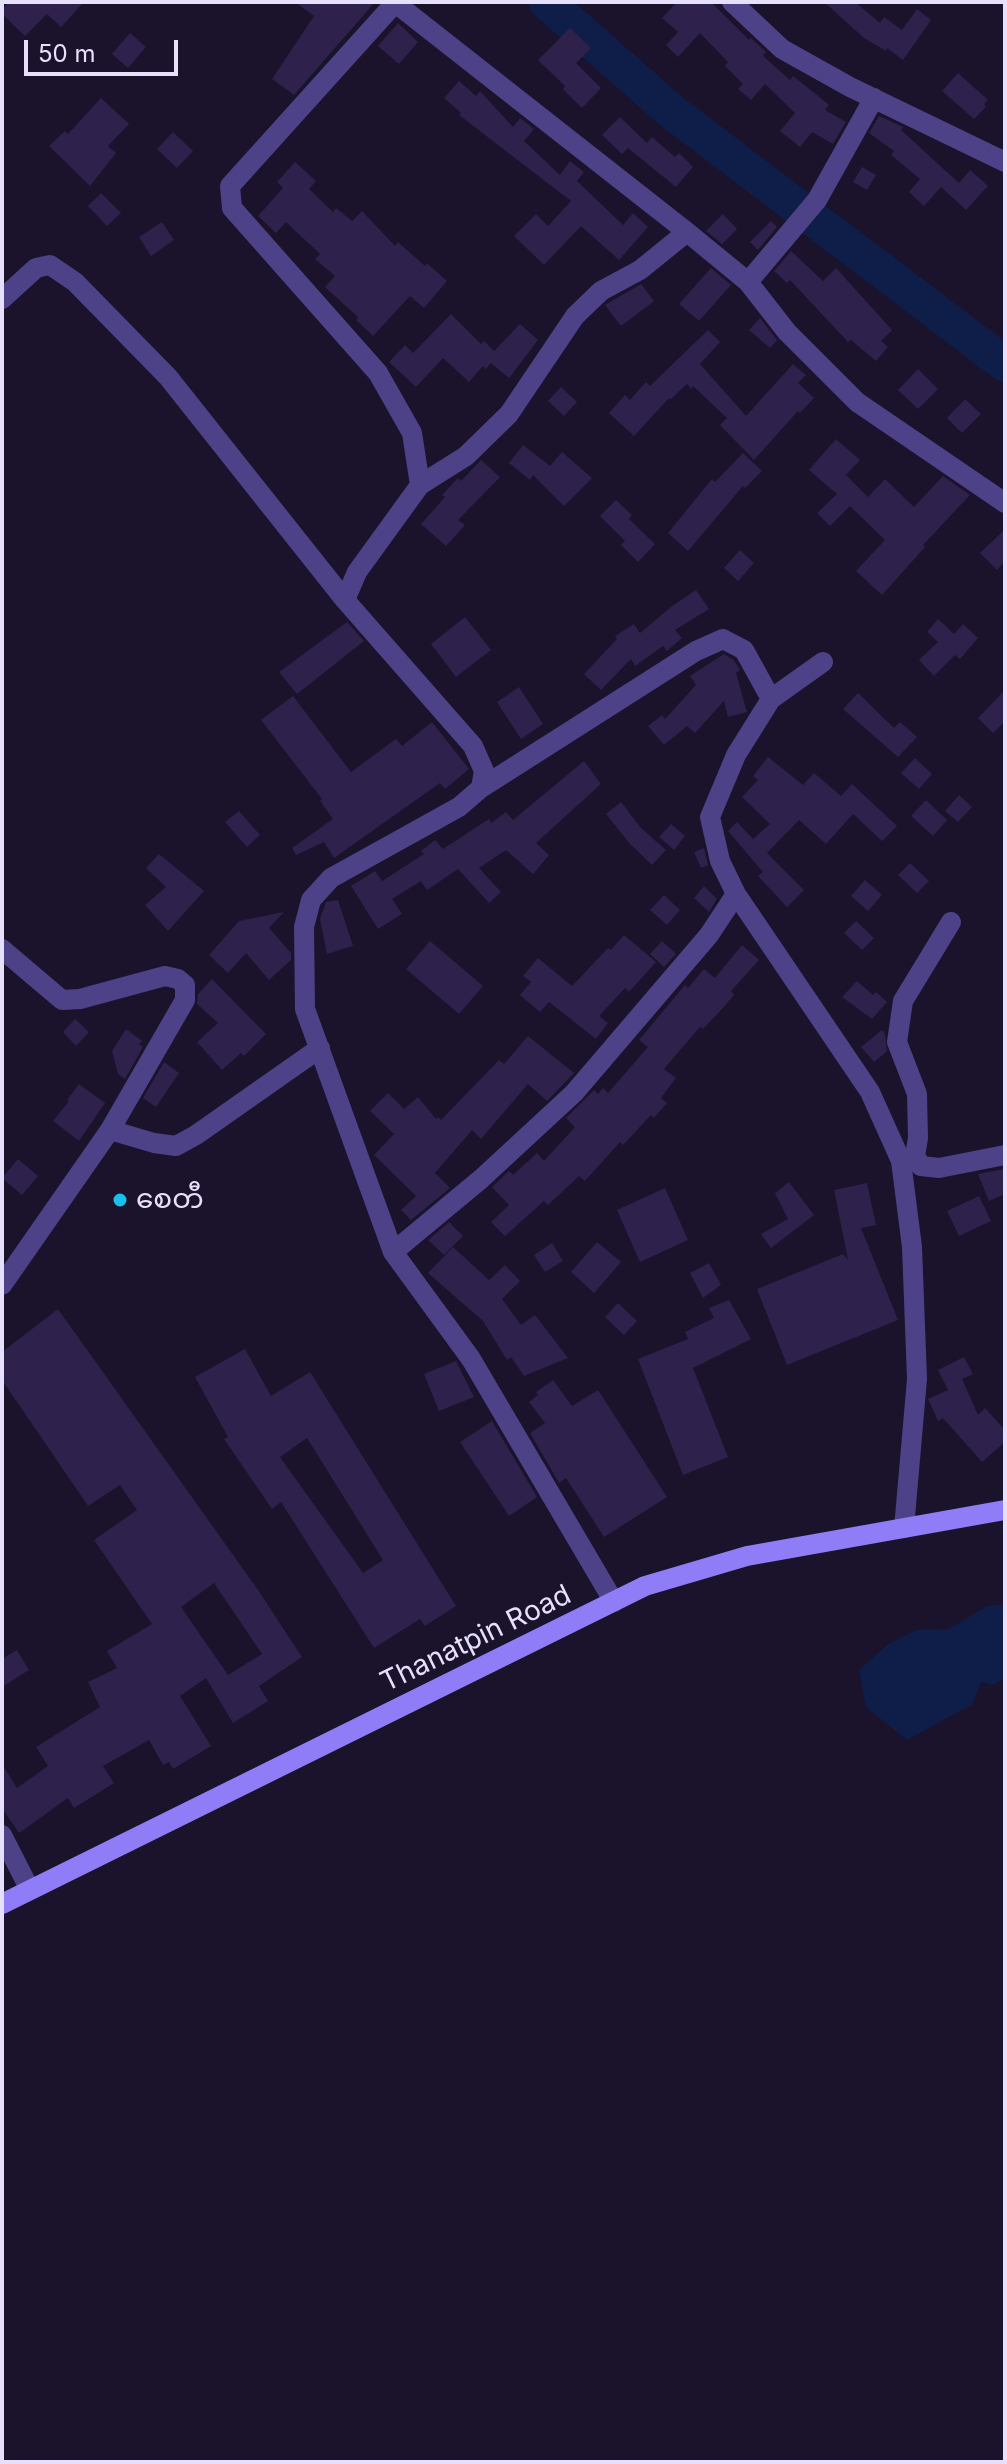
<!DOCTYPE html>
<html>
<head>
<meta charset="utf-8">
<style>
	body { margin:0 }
	#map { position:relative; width:1007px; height:2464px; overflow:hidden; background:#1a132b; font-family:Inter,sans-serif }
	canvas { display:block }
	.frame { position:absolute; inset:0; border:4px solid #e7e0fd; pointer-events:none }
	.scale { position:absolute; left:24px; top:40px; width:154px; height:36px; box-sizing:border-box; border:4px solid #e7e0fd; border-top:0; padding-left:10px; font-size:24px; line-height:28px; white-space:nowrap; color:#e7e0fd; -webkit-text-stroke:6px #1a132b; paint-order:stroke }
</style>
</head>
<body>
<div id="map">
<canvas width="1007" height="2464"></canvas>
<div class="frame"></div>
<div class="scale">50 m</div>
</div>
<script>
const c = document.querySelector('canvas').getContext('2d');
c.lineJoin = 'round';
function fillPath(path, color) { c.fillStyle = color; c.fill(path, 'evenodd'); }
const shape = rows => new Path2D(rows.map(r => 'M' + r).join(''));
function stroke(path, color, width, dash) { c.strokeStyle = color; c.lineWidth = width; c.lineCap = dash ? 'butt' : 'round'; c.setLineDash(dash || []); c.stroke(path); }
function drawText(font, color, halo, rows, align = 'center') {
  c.font = font + ' Inter,"Noto Sans Myanmar",sans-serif'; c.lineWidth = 6; c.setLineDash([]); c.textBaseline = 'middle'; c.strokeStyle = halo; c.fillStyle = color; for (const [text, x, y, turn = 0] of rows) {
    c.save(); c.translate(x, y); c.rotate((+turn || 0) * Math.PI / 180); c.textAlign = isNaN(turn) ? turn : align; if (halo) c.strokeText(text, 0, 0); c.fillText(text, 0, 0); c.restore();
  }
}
fillPath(shape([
	[1005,1604,1005,1678,993,1685,981,1682,973,1704,907,1740,866,1707,859,1670,888,1644,916,1630,949,1629,987,1606]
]), '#0f1d49');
stroke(shape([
	[547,2,671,111,1005,364]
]), '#0f1d49', 36);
fillPath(shape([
	[9,2,84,2,61,27,47,14,25,36,2,14,2,9],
	[295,2,375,2,294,95,272,79,314,16],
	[677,2,711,2,749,40,751,38,766,52,763,56,790,80,793,76,829,105,825,110,846,122,833,144,812,132,800,147,780,131,795,113,765,84,751,100,738,89,743,84,725,66,728,62,700,33,678,57,666,45,678,32,662,18],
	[824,2,855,2,880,23,884,17,902,30,917,9,931,20,903,60,887,48,886,51,864,38],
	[398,23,418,42,399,64,378,46],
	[570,28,591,48,576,63,601,88,582,108,563,89,565,86,538,60],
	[130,33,146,47,128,68,112,54],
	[958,73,988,100,984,104,986,107,974,119,942,91],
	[459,81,476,96,480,91,513,127,520,118,534,129,524,141,560,175,570,161,584,172,577,181,623,225,633,213,648,227,619,260,581,226,544,265,514,236,536,214,548,226,571,201,459,115,461,113,444,98],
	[101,98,129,124,108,146,116,153,90,186,49,146,65,131,68,134],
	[879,116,903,127,901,130,959,183,970,170,988,186,966,210,941,187,924,206,909,192,920,179,891,155,894,151,869,133],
	[620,117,647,143,652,137,675,157,679,153,693,167,676,187,628,148,622,154,602,135],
	[173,132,193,151,177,168,157,149],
	[295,162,316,181,309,189,333,212,336,208,352,221,362,211,395,246,398,242,425,266,427,263,447,281,424,308,410,296,373,336,356,320,358,317,325,287,335,276,315,259,320,254,286,222,276,233,258,216,283,188,277,182],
	[862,167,876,175,867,190,853,182],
	[101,193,121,213,107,226,88,206],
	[723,214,737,229,722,244,706,231],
	[771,221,777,227,758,250,750,242],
	[162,222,174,240,151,256,139,237],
	[791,251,823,281,836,268,892,330,881,341,888,347,876,361,851,340,848,342,790,280,787,283,774,271],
	[711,268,731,285,699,321,679,304],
	[641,284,654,301,621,326,605,305],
	[451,314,481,344,484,341,494,351,520,324,538,340,509,378,491,363,486,369,483,366,469,382,443,358,416,387,389,362,405,345,413,353],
	[760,318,777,340,770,348,749,330],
	[708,330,720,342,700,364,746,416,793,364,806,375,798,383,814,398,800,413,798,411,754,460,720,425,727,418,693,386,691,389,687,384,671,399,669,398,634,436,609,413,625,395,630,400,646,382,650,386],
	[918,369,938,389,918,409,898,390],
	[561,387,577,402,564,416,548,401],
	[965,399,981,414,962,433,947,418],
	[836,439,860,460,846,475,868,497,885,479,914,507,943,476,970,495,923,545,925,547,882,595,856,571,885,540,850,506,830,526,817,513,837,494,809,470],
	[523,445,550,466,562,452,592,478,564,506,533,475,530,480,509,463],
	[743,453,762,471,745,488,743,486,688,551,668,533,712,479,715,482],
	[481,460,500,477,458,520,465,525,446,546,421,524,445,497,442,495,458,478,461,481],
	[616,500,632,515,629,519,655,544,638,562,621,545,625,541,600,516],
	[1005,529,1005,561,997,570,980,553],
	[740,550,754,563,738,581,724,568],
	[696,590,709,609,675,630,682,638,667,651,663,646,635,666,631,659,601,690,584,674,617,639,615,636,634,624,640,633,671,607],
	[465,617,491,650,456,677,431,644],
	[938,619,954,634,963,624,978,638,960,659,955,655,934,676,919,660,938,642,927,632],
	[347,622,364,641,297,694,279,672],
	[724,654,734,660,740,670,736,673,747,712,728,717,724,701,695,733,687,726,664,745,648,726,662,715,665,719,696,685,690,676],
	[519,687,543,724,521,739,497,702],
	[1005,690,1005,721,993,733,978,718],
	[858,693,894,728,900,722,917,737,898,757,843,709],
	[293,696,351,772,396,739,402,746,432,722,469,769,445,789,440,783,334,858,324,842,296,855,292,848,333,819,320,801,322,799,261,720],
	[768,757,803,785,814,773,841,796,852,784,897,826,882,841,853,814,826,844,799,820,767,853,804,890,787,907,758,876,763,872,728,831,737,822,753,839,770,824,742,797,758,780,753,776],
	[915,758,932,774,919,789,901,773],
	[584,761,601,784,536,843,549,855,533,874,506,850,479,868,501,892,489,903,458,869,427,890,421,881,392,899,402,914,378,929,351,886,375,871,382,881,424,854,421,851,435,840,443,849,489,819,491,823,506,812,513,820],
	[959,795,972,807,958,822,945,811],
	[926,800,947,820,933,836,911,816],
	[621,802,640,827,666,850,652,865,630,844,606,814],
	[239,811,260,835,247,847,225,822],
	[671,824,685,836,674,850,659,837],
	[704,848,708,865,701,868,694,852],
	[159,854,204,891,168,931,145,905,166,887,146,868],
	[910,863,929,881,917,893,898,875],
	[865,880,882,895,868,911,851,896],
	[704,886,717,899,709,912,694,898],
	[664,895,680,910,667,925,650,910],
	[338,900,353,946,327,954,320,919,326,902],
	[284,912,269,928,291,953,291,960,269,980,246,953,228,973,209,955,239,921],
	[856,921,874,938,862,950,844,933],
	[624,935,656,962,629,992,625,988,599,1016,608,1023,596,1039,549,1002,540,1012,520,995,531,982,523,976,538,958,572,986,608,948,611,950],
	[430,941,483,986,459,1014,406,969],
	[662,941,676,954,664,967,650,954],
	[742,945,759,960,731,991,734,995,722,1009,703,1029,700,1027,664,1069,676,1078,661,1098,667,1103,654,1118,651,1115,623,1145,620,1142,585,1181,579,1176,548,1205,544,1201,505,1236,491,1222,509,1205,492,1187,509,1171,513,1175,537,1153,544,1161,575,1127,566,1118,594,1090,598,1094,603,1088,608,1093,648,1047,639,1040,685,985,688,988,704,969,715,978],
	[212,979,266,1034,244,1056,241,1053,222,1070,197,1042,218,1023,197,1004,198,994],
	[857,981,873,995,876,992,887,1002,872,1019,842,997],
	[75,1019,89,1032,76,1046,63,1032],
	[126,1029,142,1041,139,1044,143,1047,125,1079,118,1074,112,1051],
	[882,1030,885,1034,887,1051,874,1062,861,1047],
	[528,1036,574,1073,547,1101,528,1084,481,1139,472,1130,435,1173,450,1188,411,1220,401,1210,416,1196,374,1155,394,1134,370,1111,388,1093,404,1109,418,1097,436,1119,438,1117,441,1120,499,1060,504,1064],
	[164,1062,179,1073,156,1107,143,1098],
	[79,1084,105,1103,79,1141,53,1121,69,1101,67,1100],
	[18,1159,38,1176,22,1195,2,1178],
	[1004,1169,1005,1194,989,1201,978,1174],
	[789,1182,814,1215,771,1248,761,1234,788,1219,775,1193],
	[867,1183,876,1225,861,1228,898,1320,787,1365,757,1289,843,1254,848,1260,834,1190],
	[665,1188,688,1240,640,1262,617,1210],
	[979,1196,991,1221,959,1236,947,1211],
	[449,1222,463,1236,444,1255,428,1240],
	[597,1242,621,1262,594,1293,571,1272],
	[552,1243,563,1261,545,1272,534,1255],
	[453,1247,489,1280,505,1265,520,1281,502,1299,521,1325,535,1315,568,1358,524,1376,511,1357,507,1360,483,1321,428,1273],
	[709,1263,721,1285,703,1298,690,1273],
	[729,1300,751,1339,693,1368,728,1457,683,1475,638,1359,688,1339,685,1332,714,1318,709,1308],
	[618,1303,637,1321,624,1335,605,1317],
	[58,1309,258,1590,302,1657,259,1686,268,1701,233,1723,206,1678,180,1696,211,1746,173,1769,169,1762,163,1765,149,1740,103,1766,114,1783,74,1808,68,1798,19,1833,2,1808,2,1764,17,1788,48,1766,36,1747,100,1707,88,1682,117,1668,107,1651,152,1624,94,1540,137,1510,120,1485,88,1506,2,1380,2,1352],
	[214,1583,262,1654,228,1675,181,1607],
	[245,1349,271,1396,310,1372,456,1606,425,1626,420,1619,374,1648,281,1502,272,1509,224,1439,228,1437,195,1377],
	[307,1438,383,1560,363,1573,280,1457],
	[964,1357,973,1374,962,1379,978,1415,985,1408,1005,1430,1005,1442,982,1462,943,1418,938,1421,928,1399,948,1390,938,1370],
	[456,1361,474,1397,439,1411,424,1374],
	[553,1380,572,1406,598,1390,667,1497,604,1537,566,1478,559,1483,530,1433,545,1423,529,1402,538,1395,536,1392],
	[492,1421,537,1497,509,1516,460,1442],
	[17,1650,29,1670,2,1687,2,1659]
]), '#2e214b');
stroke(shape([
	[394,2,687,232,748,282,787,332,857,402,1005,503],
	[732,2,782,49,850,87,1005,162],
	[395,3,230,186,232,208,378,373,412,433,420,485],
	[748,282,817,200,874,98],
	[2,299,36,268,50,265,75,282,168,377,345,600],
	[823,662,771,699,736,755,710,817,720,861,736,894,870,1092,901,1161,912,1247,917,1379,904,1528],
	[481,788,696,651,723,639,744,650,771,699],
	[951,922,903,1001,897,1042,917,1094,918,1138,915,1156,921,1166,939,1168,1005,1155],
	[2,949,62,1000,80,999,165,976,178,979,185,985,185,1000,110,1130,2,1285],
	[110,1130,154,1143,176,1146,196,1135,320,1048],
	[393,1252,481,1179,574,1093,709,935,736,894],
	[614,1602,471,1359,393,1252,305,1009,304,927,311,900,331,878,459,807,481,788,484,771,473,746,345,600,357,572,420,485,466,456,509,414,575,316,601,291,640,270,687,232],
	[2,1835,30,1890]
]), '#4d4287', 20);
stroke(shape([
	[2,1904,645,1586,747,1556,1005,1510]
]), '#8f7df7', 20);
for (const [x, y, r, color] of [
	[120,1200,8,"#18c0f0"]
]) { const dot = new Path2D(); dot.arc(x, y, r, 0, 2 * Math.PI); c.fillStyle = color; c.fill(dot); stroke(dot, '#1a132b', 3); }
drawText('28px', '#e7e0fd', '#1a132b', [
	["စေတီ",136,1200]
], 'left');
drawText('28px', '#e7e0fd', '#1a132b', [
	["Thanatpin Road",476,1639,-26]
]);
</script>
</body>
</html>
